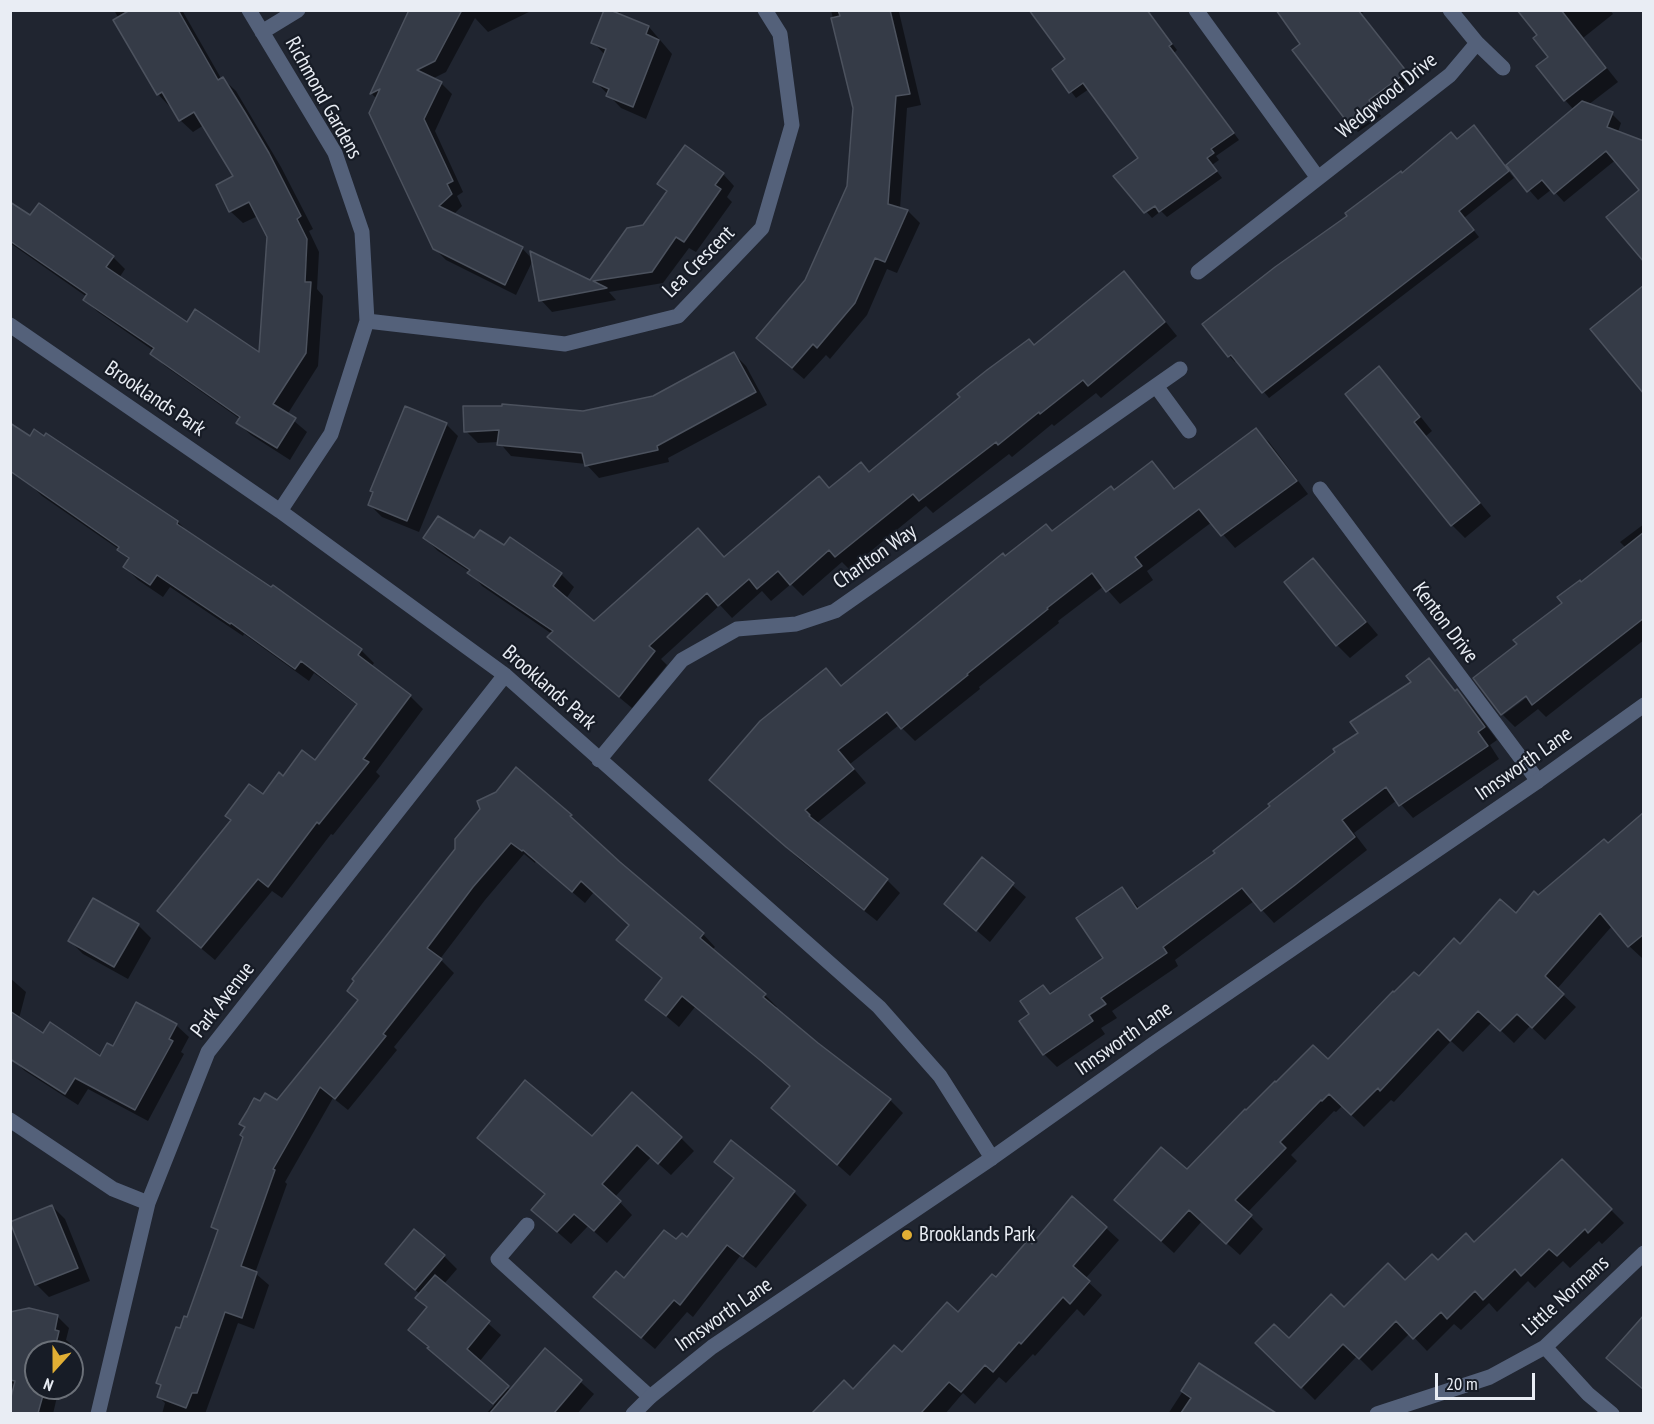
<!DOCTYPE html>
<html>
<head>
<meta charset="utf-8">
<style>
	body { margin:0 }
	#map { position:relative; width:1654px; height:1424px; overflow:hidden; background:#202530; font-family:"PT Sans Narrow",sans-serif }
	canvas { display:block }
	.frame { position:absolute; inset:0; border:12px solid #e9edf4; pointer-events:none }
	.north { position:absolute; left:24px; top:1340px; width:60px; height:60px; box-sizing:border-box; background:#171c26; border:2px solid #6b7078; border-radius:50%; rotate:201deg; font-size:16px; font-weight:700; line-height:24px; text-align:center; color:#e9edf4 }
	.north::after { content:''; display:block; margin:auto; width:21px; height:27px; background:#e2af34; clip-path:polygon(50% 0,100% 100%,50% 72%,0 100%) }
	.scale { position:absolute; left:1435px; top:1373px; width:100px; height:27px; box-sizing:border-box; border:3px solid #e9edf4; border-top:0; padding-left:8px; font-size:18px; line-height:21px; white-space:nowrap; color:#e9edf4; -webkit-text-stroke:4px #171c26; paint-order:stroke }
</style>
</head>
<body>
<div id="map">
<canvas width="1654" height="1424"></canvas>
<div class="frame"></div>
<div class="north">N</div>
<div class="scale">20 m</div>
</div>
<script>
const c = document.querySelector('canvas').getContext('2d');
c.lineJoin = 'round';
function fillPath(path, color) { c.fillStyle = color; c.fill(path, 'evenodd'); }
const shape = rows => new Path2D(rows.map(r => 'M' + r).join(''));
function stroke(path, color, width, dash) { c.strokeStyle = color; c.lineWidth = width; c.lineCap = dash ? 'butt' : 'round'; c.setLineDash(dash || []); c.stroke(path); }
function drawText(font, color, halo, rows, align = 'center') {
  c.font = font + ' "PT Sans Narrow",sans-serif'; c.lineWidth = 4.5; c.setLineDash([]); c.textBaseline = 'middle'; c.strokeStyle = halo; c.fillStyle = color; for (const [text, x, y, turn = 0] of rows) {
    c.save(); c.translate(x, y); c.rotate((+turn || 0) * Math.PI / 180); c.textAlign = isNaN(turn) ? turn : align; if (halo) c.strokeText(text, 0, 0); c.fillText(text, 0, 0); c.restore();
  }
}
fillPath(shape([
	[114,10,182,10,222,80,223,79,236,91,281,167,313,229,309,231,319,252,317,289,323,296,318,366,287,415,307,432,290,460,251,435,238,423,240,419,165,366,152,353,154,351,98,312,85,300,87,297,10,243,10,203,30,217,113,257,125,269,119,278,187,324,260,355,268,237,258,216,243,223,230,211,235,177,204,125,193,132,180,120,172,106,170,107,158,94,115,21,119,19],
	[426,10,533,10,488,32,475,18,446,72,432,79,441,83,452,94,435,131,463,192,457,196,462,206,453,215,522,248,533,260,516,295,446,260,434,248,377,99,372,94,406,21],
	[606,10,621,10,619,16,649,27,672,54,646,119,621,108,595,81,605,55,593,42],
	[831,10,897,10,899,12,921,105,907,108,900,209,908,211,920,223,897,273,887,269,867,315,830,359,826,355,804,379,770,350,807,281,848,187,854,108],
	[1147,10,1177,50,1174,53,1239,140,1216,156,1219,160,1212,165,1222,178,1167,217,1161,211,1152,218,1115,176,1140,159,1089,89,1076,98,1054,69],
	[1278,10,1366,10,1361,14,1412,79,1374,107,1381,116,1358,132,1352,126,1302,44],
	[1525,10,1610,10,1613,14,1583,38,1618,82,1588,105,1612,114,1621,123,1618,132,1634,145,1564,202,1552,189,1538,200,1508,166,1506,168,1514,178,1464,218,1479,237,1269,398,1237,360,1235,362,1229,356,1349,216,1403,175,1457,140,1506,167,1574,110,1565,100,1550,57],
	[723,174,734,186,727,197,732,202,696,252,689,248,663,283,609,292,616,300,552,312,541,300,590,282,644,226,668,193,659,184],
	[1124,273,1137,286,1177,336,1101,398,1096,393,1054,426,1052,424,1012,457,1009,454,933,513,926,506,849,569,842,562,803,596,791,584,771,601,762,591,732,618,720,605,661,659,667,665,632,708,562,650,549,637,552,634,482,586,470,572,438,551,425,538,475,540,504,547,561,574,574,587,566,599,594,623,725,559,830,489,870,473,1035,346],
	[734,354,746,366,767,405,668,458,669,462,599,478,586,464,511,456,499,442,478,443,466,431,583,413,653,398],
	[1379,368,1392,381,1432,431,1426,436,1491,516,1465,538,1452,525],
	[446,424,458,436,419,532,382,517,370,505],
	[1256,430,1269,442,1308,494,1235,548,1212,522,1147,571,1153,580,1120,604,1104,586,1058,621,1059,623,979,687,980,689,915,741,899,725,850,764,866,783,817,823,887,880,900,893,877,921,800,860,724,792,826,670,842,687,1005,557,1052,532,1114,492,1152,463,1175,490],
	[29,483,178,522,190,534,361,650,374,663,371,667,410,696,423,709,376,772,380,776,333,835,331,834,282,898,272,891,215,960,172,924,263,796,283,778,315,762,357,705,314,673,309,681,244,634,243,636,170,587,163,597,138,580,125,567,129,560,120,550,42,496],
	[1644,524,1644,640,1546,717,1538,709,1515,727,1503,715,1533,693,1519,645,1582,584,1626,548,1620,542],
	[1326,573,1378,635,1350,658,1337,645],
	[1429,660,1456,692,1470,704,1497,740,1490,745,1499,759,1413,818,1397,800,1354,833,1367,850,1274,923,1254,901,1175,960,1178,966,1112,1011,1117,1018,1101,1028,1105,1034,1057,1067,1044,1054,1021,1021,1031,1014,1043,987,1051,995,1105,958,1122,889,1140,909,1217,853,1360,733,1413,682],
	[517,770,571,816,619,863,703,934,715,947,712,950,765,995,777,1007,775,1009,817,1045,890,1100,903,1113,850,1176,773,1108,791,1087,695,1007,679,1027,647,1000,663,979,618,940,630,925,594,892,585,903,536,861,535,863,524,854,485,900,440,959,454,973,394,1047,397,1050,348,1110,333,1098,285,1182,287,1184,255,1273,269,1285,254,1329,238,1323,205,1414,162,1414,165,1403,159,1397,162,1387,158,1382,181,1330,188,1319,219,1233,213,1227,246,1128,241,1124,261,1103,277,1102,359,1001,456,850,497,793],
	[1644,814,1644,957,1642,958,1629,946,1612,926,1557,989,1576,1007,1545,1040,1530,1026,1514,1043,1492,1022,1463,1052,1451,1041,1394,1102,1391,1100,1364,1127,1342,1106,1336,1112,1334,1111,1291,1155,1297,1161,1247,1213,1263,1229,1240,1255,1202,1221,1174,1253,1129,1212,1187,1172,1328,1061,1394,994,1460,946,1516,915,1608,844],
	[982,859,1026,897,990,942,946,904],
	[138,925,151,938,128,979,83,954,70,941],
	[10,978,26,992,17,1026,10,1024],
	[176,1025,189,1037,181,1052,184,1054,148,1121,88,1089,78,1105,25,1071,13,1059,101,1058,114,1048],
	[592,1138,681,1138,694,1151,671,1175,651,1157,615,1197,632,1215,607,1243,588,1226,571,1244,546,1222,546,1195,492,1151],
	[731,1143,794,1192,807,1205,756,1268,740,1256,693,1317,687,1312,655,1349,608,1309,624,1280,687,1239,734,1179,716,1162],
	[1562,1161,1624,1223,1602,1244,1599,1241,1570,1268,1563,1261,1535,1288,1528,1281,1497,1312,1489,1303,1461,1330,1454,1324,1427,1351,1410,1333,1372,1371,1357,1356,1315,1400,1257,1343,1289,1340,1344,1309,1405,1282,1438,1262,1475,1244],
	[52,1206,65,1219,90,1281,49,1297,36,1284],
	[1106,1228,1119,1240,1085,1279,1102,1295,1084,1316,1077,1309,1035,1356,1033,1354,1006,1383,999,1377,975,1404,963,1393,945,1414,814,1414,844,1382,853,1391,958,1314,1032,1246],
	[444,1256,457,1269,444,1284,501,1335,479,1362,511,1391,545,1350,594,1394,577,1414,486,1414,494,1405,441,1360,410,1330,428,1308,417,1298,420,1294,400,1276],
	[58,1317,69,1328,66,1340,71,1344,68,1352,36,1352,36,1388,59,1388,53,1414,10,1414,10,1395,13,1384,10,1381,10,1366],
	[1200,1365,1258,1404,1268,1414,1168,1414]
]), '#0007');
const building = shape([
	[130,10,178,10,218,80,223,77,246,114,269,153,301,216,297,219,307,239,305,282,311,282,306,353,273,404,296,418,277,448,236,423,240,417,150,354,154,348,83,300,87,294,10,241,10,202,30,215,39,203,114,256,106,267,187,322,195,309,259,352,267,237,249,202,229,212,216,185,233,176,194,112,179,121,162,92,157,95,113,20,130,10],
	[409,10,462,10,435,61,417,70,442,82,424,119,453,181,447,184,452,194,439,206,523,247,505,285,433,249,369,113,380,89,370,94,409,10],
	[604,10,610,10,649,26,646,34,659,40,633,107,606,96,609,89,593,82,606,49,591,43,604,10],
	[838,10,890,10,910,94,896,96,888,204,908,210,885,262,875,258,855,303,817,348,813,344,792,368,756,338,805,280,847,186,853,108,831,18,840,16,838,10],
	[1029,10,1147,10,1172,44,1169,46,1234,133,1211,149,1214,153,1207,158,1217,171,1159,212,1155,206,1144,213,1113,176,1138,158,1083,83,1069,93,1052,69,1065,59,1029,10],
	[1276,10,1358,10,1407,72,1369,100,1376,109,1351,127,1292,50,1300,44,1276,10],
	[1517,10,1561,10,1606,68,1564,101,1536,66,1548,57,1533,38,1537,35,1517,10],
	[1582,101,1613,112,1607,127,1644,141,1644,262,1606,217,1639,190,1606,151,1554,194,1542,180,1527,192,1506,165,1582,101],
	[1474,125,1509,171,1459,211,1474,230,1262,393,1231,355,1228,357,1202,324,1275,267,1347,216,1345,213,1401,171,1402,173,1451,132,1457,139,1474,125],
	[685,145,724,173,715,185,721,189,684,242,676,237,652,272,593,281,607,288,539,301,530,251,590,280,627,228,643,225,667,191,657,184,685,145],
	[1124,271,1165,322,1088,386,1083,380,1040,414,1039,412,998,445,996,442,919,501,913,494,835,557,829,550,790,585,778,571,757,589,749,579,718,606,707,593,649,646,655,651,619,697,547,637,553,631,467,573,470,570,423,538,438,516,474,538,480,530,504,545,510,537,562,573,553,586,594,621,698,528,724,557,819,476,829,488,861,462,869,472,960,397,957,394,987,370,1029,339,1034,345,1124,271],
	[1644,285,1644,394,1590,329,1644,285],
	[734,352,756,392,657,446,658,450,585,466,582,453,497,445,499,430,464,432,463,406,502,406,502,404,583,411,653,396,734,352],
	[1379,366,1420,417,1414,422,1480,503,1451,526,1345,394,1379,366],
	[405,406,447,423,407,521,368,505,373,492,370,491,405,406],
	[10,423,30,436,34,429,44,436,46,433,178,521,177,524,271,587,273,585,362,649,358,655,411,695,363,759,369,762,319,824,317,822,268,887,258,879,201,948,157,911,231,820,225,816,249,784,263,794,279,772,283,776,302,750,315,760,357,704,301,661,295,669,231,623,230,624,157,575,150,585,123,567,129,558,117,550,119,547,10,471,10,423],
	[1256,428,1297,481,1221,536,1199,509,1135,557,1142,566,1106,592,1092,573,1047,608,1048,609,967,674,968,675,901,729,887,712,838,750,854,769,805,810,810,815,809,816,888,879,864,910,786,847,709,780,760,721,826,668,841,686,1003,553,1005,556,1046,524,1052,531,1111,486,1114,490,1152,461,1174,489,1256,428],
	[1644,532,1644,618,1532,705,1526,696,1501,715,1473,678,1517,644,1513,640,1562,603,1557,597,1580,580,1581,582,1644,532],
	[1313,558,1366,622,1336,646,1284,582,1313,558],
	[1429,658,1455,691,1457,689,1485,727,1478,732,1488,746,1399,806,1386,787,1342,820,1355,837,1295,885,1261,911,1242,888,1163,947,1167,953,1101,998,1106,1004,1089,1015,1093,1021,1043,1055,1019,1021,1029,1014,1020,1001,1043,985,1050,994,1103,958,1076,918,1122,887,1137,909,1215,853,1213,851,1270,806,1268,804,1335,752,1333,749,1358,733,1350,722,1411,682,1406,676,1429,658],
	[516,767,572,815,570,816,620,862,704,933,700,938,766,994,763,997,818,1043,891,1099,837,1165,771,1108,790,1086,761,1061,682,996,666,1016,645,1000,662,978,616,940,629,925,581,881,572,892,523,850,522,851,511,843,473,887,427,948,442,959,383,1034,386,1036,335,1099,320,1087,273,1169,275,1170,241,1266,257,1272,242,1318,225,1312,197,1393,192,1393,186,1408,157,1397,161,1385,156,1383,176,1327,180,1328,184,1316,187,1317,218,1230,211,1227,243,1137,240,1135,245,1127,239,1124,247,1111,254,1098,260,1101,265,1093,277,1100,338,1025,358,1000,347,991,354,981,352,979,455,849,455,839,480,809,477,801,496,792,516,767],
	[1644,812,1644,934,1628,947,1600,913,1545,976,1564,994,1532,1028,1517,1014,1500,1031,1478,1011,1450,1041,1438,1029,1380,1091,1378,1088,1351,1115,1329,1094,1322,1101,1321,1100,1280,1142,1286,1148,1235,1200,1252,1215,1226,1244,1189,1210,1161,1241,1114,1200,1161,1147,1187,1169,1245,1109,1246,1110,1275,1081,1276,1082,1313,1045,1328,1059,1393,991,1394,992,1414,972,1419,976,1454,938,1460,944,1500,899,1516,913,1534,891,1538,895,1604,839,1608,843,1644,812],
	[982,857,1014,883,976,931,944,904,982,857],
	[93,898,139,924,114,967,68,941,93,898],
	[136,1002,177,1024,169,1039,173,1041,135,1110,75,1078,65,1094,10,1059,10,1011,43,1033,50,1022,100,1056,107,1043,113,1046,136,1002],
	[525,1080,592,1136,632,1092,682,1137,658,1164,637,1145,602,1184,621,1201,594,1231,574,1214,557,1232,531,1210,545,1194,477,1138,525,1080],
	[731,1140,795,1191,743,1257,727,1245,680,1305,674,1300,641,1338,593,1297,616,1271,624,1278,664,1230,676,1239,682,1233,687,1237,734,1178,714,1162,731,1140],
	[1562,1159,1612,1209,1588,1233,1585,1229,1557,1256,1549,1249,1521,1276,1515,1269,1483,1300,1475,1291,1447,1319,1441,1312,1413,1339,1396,1321,1359,1359,1343,1344,1301,1388,1255,1343,1274,1324,1289,1338,1331,1294,1344,1307,1388,1263,1405,1280,1432,1254,1438,1260,1466,1233,1474,1242,1562,1159],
	[1072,1196,1107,1227,1073,1266,1090,1281,1070,1304,1063,1297,1021,1344,1019,1342,993,1372,985,1365,961,1392,949,1382,921,1413,812,1413,844,1380,853,1389,894,1345,902,1352,947,1302,958,1312,992,1274,996,1277,1028,1240,1032,1244,1072,1196],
	[52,1205,78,1268,35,1285,10,1222,52,1205],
	[414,1229,445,1255,415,1290,385,1264,414,1229],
	[435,1275,490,1321,467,1349,509,1386,493,1404,427,1348,429,1347,408,1330,427,1307,415,1298,435,1275],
	[29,1308,58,1315,55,1330,59,1331,54,1352,36,1352,36,1388,45,1388,38,1413,10,1413,10,1401,15,1381,10,1380,10,1312,29,1308],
	[1644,1315,1644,1390,1606,1358,1644,1315],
	[545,1348,582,1380,554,1413,490,1413,545,1348],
	[1199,1363,1276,1413,1181,1413,1191,1398,1181,1391,1199,1363]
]);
fillPath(building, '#353b47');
stroke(building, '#4c525e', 1.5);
stroke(shape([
	[1320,489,1538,781]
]), '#54617a', 15);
stroke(shape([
	[249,10,335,153,362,232,367,321,331,434,280,511],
	[1196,10,1318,178],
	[262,32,298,10],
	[1477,43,1503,68],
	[1198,272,1450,75,1477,43,1450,10],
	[367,321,565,344,678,316,762,228,792,125,780,34,765,10],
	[10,325,280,511,505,675,879,1007,940,1076,992,1158],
	[1156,386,1189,431],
	[599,760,682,660,737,629,796,624,835,611,1180,369],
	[10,1120,113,1189,148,1203],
	[527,1225,498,1259,650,1397],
	[1545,1347,1588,1394,1612,1414],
	[98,1414,148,1203,208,1052,505,675],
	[1377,1414,1490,1377,1545,1347,1644,1253]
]), '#54617a', 15);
stroke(shape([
	[633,1414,650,1397,712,1347,992,1158,1153,1044,1538,781,1644,705]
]), '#54617a', 15);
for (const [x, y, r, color] of [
	[907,1235,6,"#e2af34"]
]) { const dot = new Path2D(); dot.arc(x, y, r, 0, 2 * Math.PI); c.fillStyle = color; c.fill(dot); stroke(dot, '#171c26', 2); }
drawText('21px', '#e9edf4', '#171c26', [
	["Wedgwood Drive",1387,96,-39],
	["Richmond Gardens",323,98,61],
	["Lea Crescent",699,262,-45],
	["Brooklands Park",155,399,34],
	["Charlton Way",875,557,-35],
	["Kenton Drive",1445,623,53],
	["Brooklands Park",549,688,41],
	["Innsworth Lane",1524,764,-35],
	["Park Avenue",223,1000,-52],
	["Innsworth Lane",1124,1039,-35],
	["Little Normans",1566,1296,-42],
	["Innsworth Lane",724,1315,-35]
]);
drawText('21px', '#e9edf4', '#171c26', [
	["Brooklands Park",919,1235]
], 'left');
</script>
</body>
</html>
